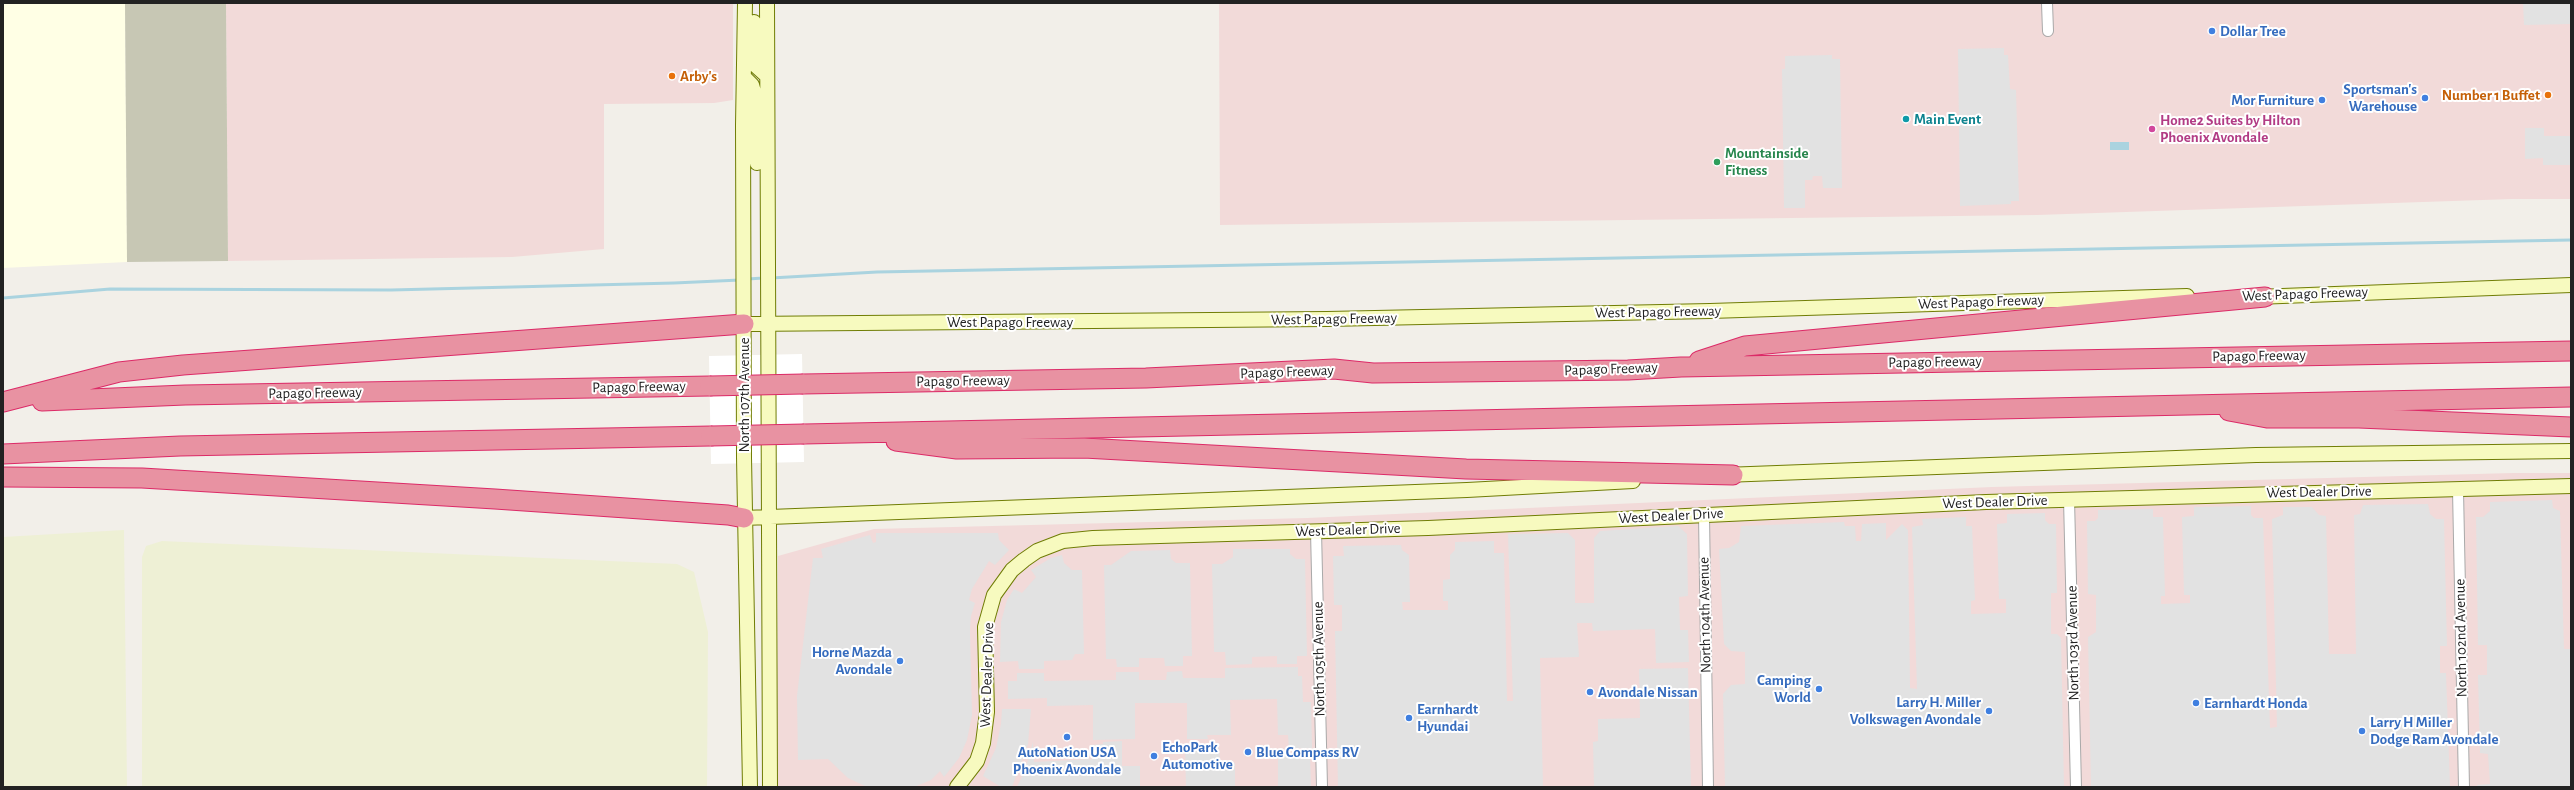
<!DOCTYPE html>
<html>
<head>
<meta charset="utf-8">
<style>
	body { margin:0 }
	#map { position:relative; width:2574px; height:790px; overflow:hidden; background:#f2efe9; font-family:"Alegreya Sans",sans-serif }
	canvas { display:block }
	.frame { position:absolute; inset:0; border:4px solid #222; pointer-events:none }
</style>
</head>
<body>
<div id="map">
<canvas width="2574" height="790"></canvas>
<div class="frame"></div>
</div>
<script>
const c = document.querySelector('canvas').getContext('2d');
c.lineJoin = 'round';
function fillPath(path, color) { c.fillStyle = color; c.fill(path, 'evenodd'); }
const shape = rows => new Path2D(rows.map(r => 'M' + r).join(''));
function stroke(path, color, width, dash) { c.strokeStyle = color; c.lineWidth = width; c.lineCap = dash ? 'butt' : 'round'; c.setLineDash(dash || []); c.stroke(path); }
function drawText(font, color, halo, rows, align = 'center') {
  c.font = font + ' "Alegreya Sans",sans-serif'; c.lineWidth = 4; c.setLineDash([]); c.textBaseline = 'middle'; c.strokeStyle = halo; c.fillStyle = color; for (const [text, x, y, turn = 0] of rows) {
    c.save(); c.translate(x, y); c.rotate((+turn || 0) * Math.PI / 180); c.textAlign = isNaN(turn) ? turn : align; if (halo) c.strokeText(text, 0, 0); c.fillText(text, 0, 0); c.restore();
  }
}
fillPath(shape([
	[226,3,733,3,733,100,714,103,604,104,604,249,512,257,228,261],
	[1219,3,2571,3,2571,199,2512,199,2037,215,1220,225],
	[2513,473,2571,473,2571,787,777,787,778,556,874,529,1307,518,1992,487]
]), '#f2dad9');
fillPath(shape([
	[3,3,125,3,127,262,3,268]
]), '#ffffe5');
fillPath(shape([
	[125,3,226,3,228,261,127,262]
]), '#c7c7b4');
fillPath(shape([
	[124,530,127,787,3,787,3,537],
	[162,541,677,564,694,572,708,632,707,787,142,787,142,557,146,546]
]), '#eef0d5');
fillPath(shape([
	[2523,3,2571,3,2571,24,2524,25],
	[2004,48,2004,55,2008,55,2010,89,2016,90,2019,201,2011,201,2011,204,1960,206,1958,49],
	[1832,55,1832,59,1840,59,1842,188,1823,188,1822,176,1813,176,1812,180,1805,180,1805,208,1784,208,1782,69,1785,69,1785,56],
	[2525,128,2544,128,2544,136,2571,136,2571,165,2543,165,2543,158,2525,159],
	[2552,500,2553,508,2560,511,2564,649,2571,649,2571,787,2478,787,2477,785,2490,784,2488,754,2480,753,2478,675,2487,675,2487,645,2478,645,2476,517,2483,517,2490,511,2490,502],
	[2428,504,2430,514,2436,519,2444,519,2447,646,2440,646,2440,673,2446,673,2450,787,2091,787,2088,637,2096,632,2096,595,2088,594,2087,521,2095,521,2098,518,2098,510,2153,509,2153,517,2163,517,2165,596,2161,596,2161,604,2190,603,2190,595,2184,595,2182,517,2194,516,2194,507,2251,506,2251,515,2254,518,2263,518,2270,728,2277,727,2272,519,2283,515,2283,507,2312,507,2319,515,2326,516,2329,654,2356,654,2354,515,2360,514,2363,505],
	[2045,513,2045,520,2049,524,2056,524,2057,593,2051,593,2051,634,2057,634,2061,638,2064,787,1725,787,1723,694,1731,685,1745,684,1745,652,1731,651,1724,644,1719,549,1729,548,1739,542,1741,526,1844,522,1845,526,1855,526,1856,541,1861,541,1862,524,1886,523,1886,540,1902,524,1908,530,1910,688,1917,689,1912,527,1923,525,1922,519,1966,517,1966,526,1972,526,1975,600,1971,601,1971,614,2006,613,2006,599,1999,599,1997,524,2007,523,2007,514],
	[1678,526,1687,534,1688,596,1679,597,1680,630,1688,630,1689,662,1656,663,1655,629,1593,631,1592,623,1577,623,1579,657,1540,658,1543,787,1338,787,1335,631,1342,631,1342,605,1334,605,1333,556,1344,556,1343,546,1401,545,1402,550,1409,555,1410,602,1402,602,1403,610,1448,610,1448,601,1443,601,1443,580,1450,579,1450,555,1455,550,1455,542,1494,541,1494,553,1504,553,1507,701,1513,701,1508,534,1568,533,1575,540,1575,603,1594,603,1594,538,1600,531],
	[876,533,998,533,999,540,1009,550,995,565,989,561,972,589,969,600,975,603,971,616,970,629,972,715,967,740,959,758,944,777,940,771,931,780,914,787,867,787,848,778,828,759,798,760,797,696,813,558,823,558,821,549,870,535,873,543,876,542],
	[1233,549,1290,549,1290,554,1296,559,1305,559,1307,656,1297,656,1297,664,1277,664,1277,656,1252,657,1252,664,1226,665,1225,652,1214,652,1212,564,1222,564,1233,557],
	[1170,550,1171,559,1176,563,1190,563,1192,656,1183,656,1183,666,1165,666,1164,658,1139,658,1139,667,1117,667,1116,659,1106,659,1104,565,1111,565,1131,551],
	[1062,555,1064,563,1072,570,1082,570,1084,654,1075,654,1072,660,1044,661,1044,669,1019,669,1018,661,1000,662,1001,622,1007,600,1014,589,1022,593,1036,577,1031,570,1051,558],
	[1298,667,1298,676,1302,676,1303,702,1311,702,1312,748,1289,748,1288,735,1278,735,1277,699,1230,700,1231,735,1207,735,1208,739,1187,739,1187,703,1135,703,1135,739,1093,740,1093,705,1047,706,1047,698,1008,699,1008,681,1017,681,1017,673,1044,673,1044,681,1116,680,1116,672,1139,672,1139,680,1166,680,1167,672,1182,671,1183,678,1225,678,1225,668],
	[1688,668,1691,787,1594,787,1593,742,1598,741,1598,719,1640,718,1639,669],
	[1002,709,1031,709,1028,744,1012,787,1001,787,983,776,996,748,1001,724],
	[1122,741,1122,766,1140,766,1140,787,1017,787,1025,770,1033,742,1034,762,1092,759,1092,745,1103,744,1103,742],
	[1219,746,1220,763,1235,763,1235,787,1186,787,1185,747],
	[1310,753,1311,787,1278,787,1278,754]
]), '#e2e2e2');
fillPath(shape([
	[2110,142,2129,142,2129,150,2110,150]
]), '#aad3df');
fillPath(shape([
	[802,354,804,462,711,464,709,356]
]), '#fff');
stroke(shape([
	[771,278,877,272,2571,240],
	[747,279,764,278],
	[3,298,110,289,391,290,674,283,740,280]
]), '#aad3df', 3);
const street = shape([
	[2047,3,2048,31],
	[2458,490,2464,787],
	[2069,499,2076,787],
	[1704,515,1708,787],
	[1316,531,1322,787]
]);
const secondary = shape([
	[745,3,743,125,744,457,750,787],
	[767,3,770,787],
	[754,22,756,66,767,76],
	[744,77,752,85,754,92,757,163],
	[2256,297,2571,285],
	[744,324,1327,319,1710,311,2187,296],
	[1724,475,2256,455,2571,451],
	[744,518,1467,490,1633,481],
	[957,787,977,761,983,743,987,712,985,627,994,595,1012,570,1024,560,1037,551,1063,541,1093,538,1428,528,1986,502,2571,486]
]);
const highway = shape([
	[1699,361,1745,346,2265,297],
	[803,384,1146,378,1334,369,1373,373,1628,370,1681,367,2571,351],
	[42,401,185,395,710,386],
	[3,402,119,372,183,365,744,324],
	[2229,411,2267,418,2359,418,2571,427],
	[804,434,2571,397],
	[896,441,957,449,1084,448,1466,469,1733,475],
	[3,454,180,446,711,436],
	[3,477,142,478,495,499,728,515,744,518]
]);
stroke(street, '#a9a9a9', 12);
stroke(secondary, '#707d05', 16);
stroke(highway, '#dc2a67', 21);
stroke(street, '#fff', 10);
stroke(secondary, '#f7fabf', 14);
stroke(highway, '#e892a2', 19);
const highwayBridge = shape([
	[710,386,803,384],
	[711,436,804,434]
]);
stroke(highwayBridge, '#dc2a67', 21, []);
stroke(highwayBridge, '#e892a2', 19);
for (const [x, y, r, color] of [
	[2212,31,4,"#3f7fe0"],
	[672,76,4,"#e8710a"],
	[2548,95,4,"#e8710a"],
	[2425,98,4,"#3f7fe0"],
	[2322,100,4,"#3f7fe0"],
	[1906,119,4,"#0f9aa8"],
	[2152,129,4,"#d1479c"],
	[1717,162,4,"#2e9e5b"],
	[900,661,4,"#3f7fe0"],
	[1819,689,4,"#3f7fe0"],
	[1590,692,4,"#3f7fe0"],
	[2196,703,4,"#3f7fe0"],
	[1989,711,4,"#3f7fe0"],
	[1409,718,4,"#3f7fe0"],
	[2362,731,4,"#3f7fe0"],
	[1067,737,4,"#3f7fe0"],
	[1248,752,4,"#3f7fe0"],
	[1154,756,4,"#3f7fe0"]
]) { const dot = new Path2D(); dot.arc(x, y, r, 0, 2 * Math.PI); c.fillStyle = color; c.fill(dot); stroke(dot, '#fff', 1.5); }
drawText('bold 15px', '#366cbe', '#fff', [
	["Dollar Tree",2220,31],
	["Sportsman's",2417,89,"right"],
	["Warehouse",2417,106,"right"],
	["Mor Furniture",2314,100,"right"],
	["Horne Mazda",892,652,"right"],
	["Avondale",892,669,"right"],
	["Camping",1811,680,"right"],
	["World",1811,697,"right"],
	["Avondale Nissan",1598,692],
	["Larry H. Miller",1981,702,"right"],
	["Volkswagen Avondale",1981,719,"right"],
	["Earnhardt Honda",2204,703],
	["Earnhardt",1417,709],
	["Hyundai",1417,726],
	["Larry H Miller",2370,722],
	["Dodge Ram Avondale",2370,739],
	["EchoPark",1162,747],
	["Automotive",1162,764],
	["AutoNation USA",1067,752,"center"],
	["Phoenix Avondale",1067,769,"center"],
	["Blue Compass RV",1256,752]
], 'left');
drawText('bold 15px', '#c56008', '#fff', [
	["Arby's",680,76],
	["Number 1 Buffet",2540,95,"right"]
], 'left');
drawText('bold 15px', '#0d838f', '#fff', [
	["Main Event",1914,119]
], 'left');
drawText('bold 15px', '#b23c85', '#fff', [
	["Home2 Suites by Hilton",2160,120],
	["Phoenix Avondale",2160,137]
], 'left');
drawText('bold 15px', '#27864d', '#fff', [
	["Mountainside",1725,153],
	["Fitness",1725,170]
], 'left');
drawText('15px', '#222', '#fff', [
	["West Papago Freeway",2305,294,-2],
	["West Papago Freeway",1981,302,-2],
	["West Papago Freeway",1658,312,-1],
	["West Papago Freeway",1334,319,-1],
	["West Papago Freeway",1010,322],
	["Papago Freeway",2259,356,-1],
	["Papago Freeway",1935,362,-1],
	["Papago Freeway",1611,369,-2],
	["Papago Freeway",1287,372,-2],
	["Papago Freeway",963,381,-1],
	["Papago Freeway",639,387,-1],
	["Papago Freeway",315,393,-1],
	["North 107th Avenue",744,395,-90],
	["West Dealer Drive",2319,492,-1],
	["West Dealer Drive",1995,502,-2],
	["West Dealer Drive",1671,516,-3],
	["West Dealer Drive",1348,530,-2],
	["North 104th Avenue",1705,615,-91],
	["North 102nd Avenue",2461,638,-91],
	["North 103rd Avenue",2073,643,-91],
	["North 105th Avenue",1319,659,-91],
	["West Dealer Drive",987,675,-88]
]);
</script>
</body>
</html>
